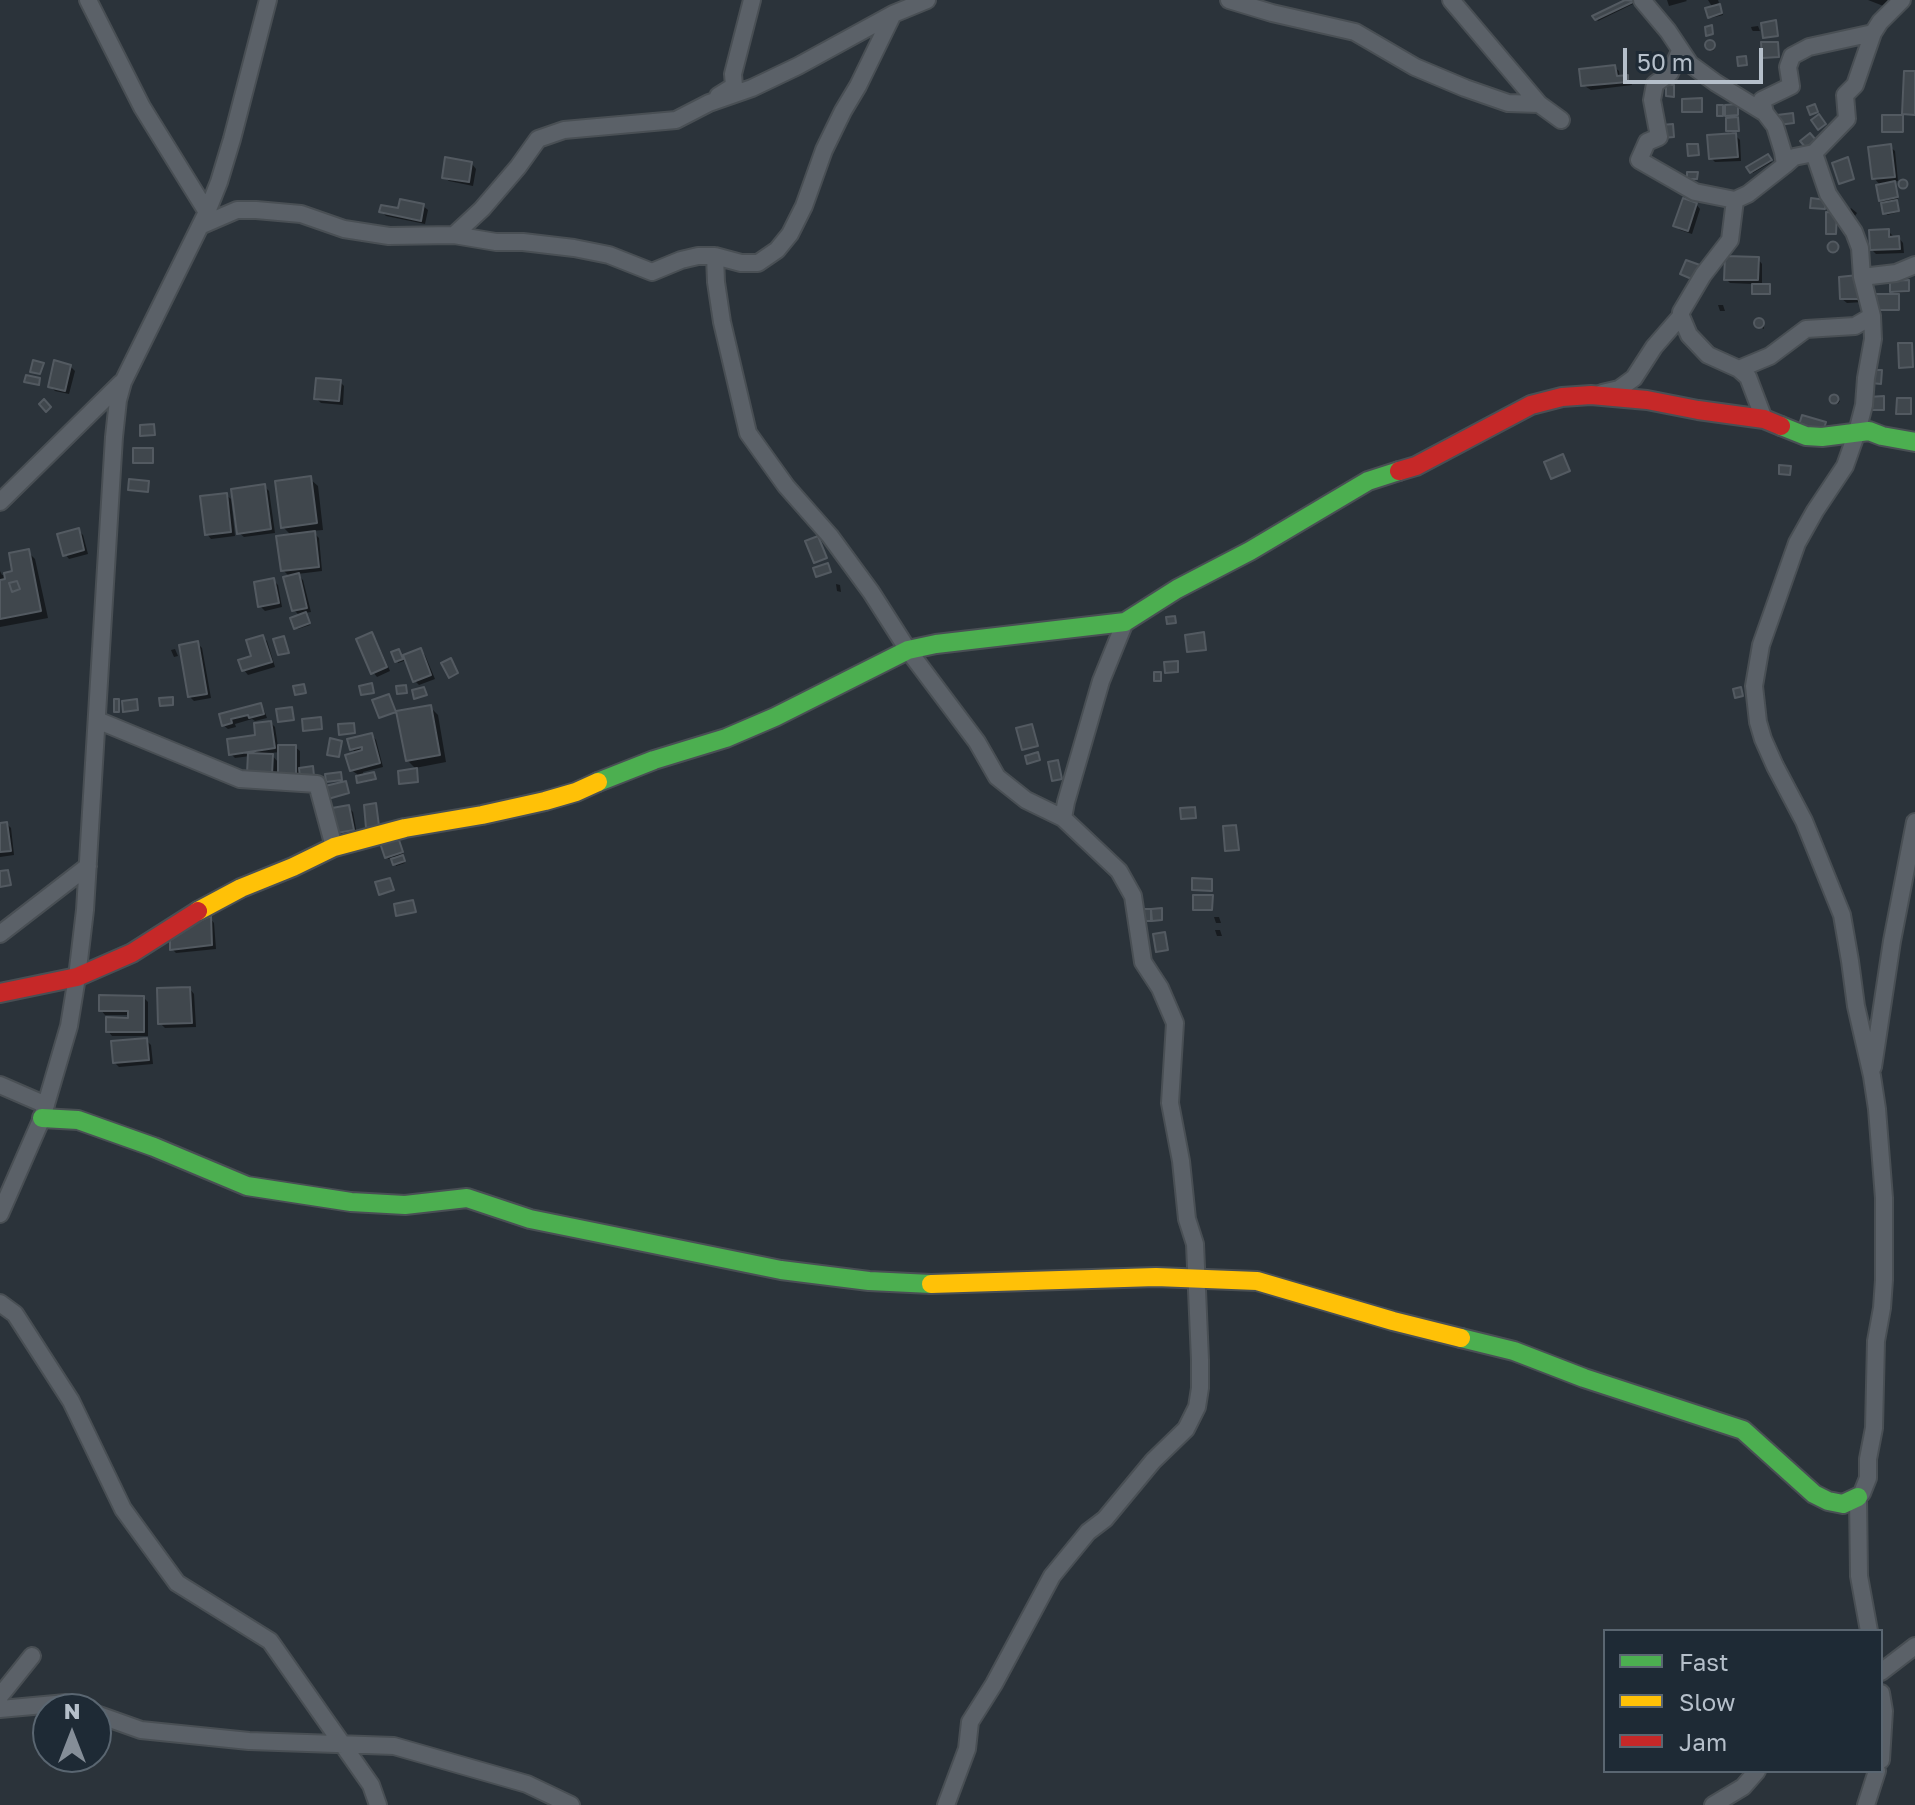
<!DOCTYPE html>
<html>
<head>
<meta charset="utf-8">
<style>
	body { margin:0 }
	#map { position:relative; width:1915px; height:1805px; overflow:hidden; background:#2b333a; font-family:"Golos Text",sans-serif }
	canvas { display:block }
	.legend { position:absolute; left:1603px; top:1629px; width:280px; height:144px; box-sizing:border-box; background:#1e2a35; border:2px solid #5a6671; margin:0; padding:10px 14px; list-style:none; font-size:24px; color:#b5bfca }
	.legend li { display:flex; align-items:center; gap:16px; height:40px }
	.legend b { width:40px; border:2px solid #5a6671 }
	.north { position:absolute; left:32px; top:1693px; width:80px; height:80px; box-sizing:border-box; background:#1e2a35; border:2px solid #5a6671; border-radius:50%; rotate:0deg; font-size:22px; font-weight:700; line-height:32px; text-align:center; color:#b5bfca }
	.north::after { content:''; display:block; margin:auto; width:28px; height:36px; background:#858e98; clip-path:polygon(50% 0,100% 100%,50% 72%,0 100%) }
	.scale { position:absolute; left:1623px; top:48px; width:140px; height:36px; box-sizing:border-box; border:4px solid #b5bfca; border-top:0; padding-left:10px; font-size:24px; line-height:28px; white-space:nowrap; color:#b5bfca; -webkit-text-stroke:6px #1e2a35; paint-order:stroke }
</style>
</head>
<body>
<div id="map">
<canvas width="1915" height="1805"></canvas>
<ul class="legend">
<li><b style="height:10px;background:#4caf50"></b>Fast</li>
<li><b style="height:10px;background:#ffc107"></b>Slow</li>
<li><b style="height:10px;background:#c62828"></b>Jam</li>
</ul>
<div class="north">N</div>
<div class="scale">50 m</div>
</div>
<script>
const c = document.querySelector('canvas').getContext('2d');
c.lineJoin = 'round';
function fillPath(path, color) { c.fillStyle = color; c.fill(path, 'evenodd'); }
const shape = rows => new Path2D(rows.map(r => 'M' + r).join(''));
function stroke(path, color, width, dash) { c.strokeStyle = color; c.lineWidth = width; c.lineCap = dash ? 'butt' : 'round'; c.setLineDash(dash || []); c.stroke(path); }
fillPath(shape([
	[1629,0,1633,0,1635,3,1598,21,1595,17],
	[1667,0,1686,0,1687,1,1669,6],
	[1708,0,1718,0,1719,3,1717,4,1721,8,1723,15,1711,18,1710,17,1713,8],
	[1868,0,1889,0,1886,7],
	[1758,26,1760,31,1753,31,1752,30,1751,27],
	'1707 47a4 4 0 1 1 8 0a4 4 0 1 1-8 0Z',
	[1614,67,1619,71,1620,78,1627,77,1631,82,1632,85,1591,90,1583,85],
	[1737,106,1739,116,1734,116,1739,121,1739,132,1732,132,1740,140,1741,161,1715,162,1711,158,1733,136,1728,131,1728,117,1719,115,1719,107],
	[1884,117,1904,117,1904,133,1886,133,1884,131],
	[1890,147,1895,151,1898,181,1892,181,1896,185,1898,199,1893,200,1898,204,1899,212,1887,215,1881,200,1881,186,1874,178],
	[1768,157,1772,162,1753,173,1749,168],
	[472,164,476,169,473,186,449,181,444,177],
	[1696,204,1700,209,1692,234,1680,230,1676,226],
	[423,206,428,210,425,224,386,216,381,211,400,211],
	[1851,208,1857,213,1855,216,1849,211],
	[1888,231,1893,236,1893,239,1899,238,1903,243,1904,253,1876,254,1872,250],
	'1830 249a4 4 0 1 1 8 0a4 4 0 1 1-8 0Z',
	[1758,259,1762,264,1762,286,1770,288,1770,295,1756,295,1754,293,1754,284,1730,283,1726,279],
	[1858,277,1863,302,1847,303,1842,299],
	[1908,282,1910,292,1895,293,1900,298,1900,311,1880,311,1879,309,1897,296,1892,291],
	[1718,305,1723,305,1725,311,1720,311],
	[1761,320,1764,324,1764,329,1757,325,1757,322],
	[70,366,75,371,69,394,55,391,50,386],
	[340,382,344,386,343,405,321,403,316,398],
	[1833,397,1840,401,1838,404,1832,400],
	[310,479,318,486,323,530,312,531,319,538,322,571,297,574,303,580,311,612,305,613,310,625,298,629,296,628,300,616,294,610,290,577,283,570,292,536,283,527],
	[264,486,269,491,275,533,244,537,239,533],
	[226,495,231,499,235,536,211,539,207,534],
	[78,530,83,535,88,554,69,559,65,554],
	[28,552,35,559,48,618,0,627,0,571,2,575,15,573],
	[274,581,278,585,282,607,265,611,260,606],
	[836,584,840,585,841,592,837,591],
	[372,635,376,639,390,671,377,677,373,672],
	[262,637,267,641,275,667,248,675,244,670,254,657],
	[198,644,202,648,211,698,194,701,189,696],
	[175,649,178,656,174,657,171,650],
	[421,650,425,655,435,679,419,685,415,681,407,660,398,663,397,661],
	[260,705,264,710,267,718,255,721,252,719,235,724,236,727,228,729,223,725,221,715],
	[430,707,438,715,446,762,415,768,407,760],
	[271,723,275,727,278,747,295,747,300,751,300,770,312,768,314,777,303,779,300,775,300,779,285,779,280,752,270,753,278,762,276,779,250,756,235,758,231,754,258,737],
	[372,735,376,740,383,767,363,772,364,776,374,774,376,780,361,783,357,774,351,770,357,754,352,749],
	[348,807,353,812,357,834,343,837,338,832],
	[7,824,11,828,14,855,0,857,0,825],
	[399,841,403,854,399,855,405,863,396,866,393,857,388,859,387,857],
	[1214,917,1219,917,1221,923,1216,923],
	[210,918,214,923,216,949,176,953,172,949],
	[1215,930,1220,930,1222,936,1217,936],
	[190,989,194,994,196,1027,165,1028,160,1023],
	[144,998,148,1002,148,1036,112,1036,108,1031,130,1020,130,1015,105,1015,101,1010],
	[146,1040,151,1045,153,1064,119,1067,114,1062]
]), '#0007');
const building = shape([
	[1625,0,1635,1,1595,20,1592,16,1625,0],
	[1720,4,1722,13,1708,18,1705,8,1720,4],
	[1776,20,1778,36,1763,38,1761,23,1776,20],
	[1712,25,1713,34,1706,36,1705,27,1712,25],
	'1705 45a5 5 0 1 1 10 0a5 5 0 1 1-10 0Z',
	[1761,42,1778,42,1779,57,1762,58,1761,42],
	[1746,56,1747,65,1738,66,1737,57,1746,56],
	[1615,65,1617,76,1628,75,1628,82,1581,86,1579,69,1615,65],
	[1904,71,1915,71,1915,115,1902,114,1904,71],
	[1666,84,1674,85,1674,97,1666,96,1666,84],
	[1702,98,1702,112,1682,112,1682,99,1702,98],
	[1738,104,1738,115,1725,116,1725,105,1738,104],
	[1815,104,1818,112,1810,115,1807,107,1815,104],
	[1717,105,1723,105,1723,116,1717,116,1717,105],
	[1793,113,1794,123,1778,125,1777,115,1793,113],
	[1819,114,1826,124,1818,130,1811,120,1819,114],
	[1882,115,1903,115,1903,132,1882,132,1882,115],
	[1738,117,1739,131,1726,131,1726,118,1738,117],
	[1673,124,1674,137,1662,138,1661,125,1673,124],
	[1736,133,1738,157,1709,159,1707,135,1736,133],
	[1810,133,1816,140,1806,148,1800,141,1810,133],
	[1687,144,1698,144,1699,155,1688,156,1687,144],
	[1891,144,1895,177,1872,179,1868,147,1891,144],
	[1768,154,1772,160,1750,173,1746,167,1768,154],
	[445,157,472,162,469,182,442,178,445,157],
	[1848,157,1854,179,1839,184,1832,163,1848,157],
	[1687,172,1698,172,1697,179,1687,179,1687,172],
	'1898.5 184a4.5 4.5 0 1 1 9 0a4.5 4.5 0 1 1-9 0Z',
	[1895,181,1898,197,1879,201,1876,185,1895,181],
	[1683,198,1697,203,1688,231,1673,226,1683,198],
	[1811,198,1826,200,1825,209,1810,208,1811,198],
	[400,199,424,204,421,221,379,212,381,205,398,208,400,199],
	[1897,200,1899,211,1883,214,1881,203,1897,200],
	[1826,212,1837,213,1836,234,1826,234,1826,212],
	[1889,229,1889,237,1899,236,1900,249,1870,250,1869,230,1889,229],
	'1827.5 247a5.5 5.5 0 1 1 11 0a5.5 5.5 0 1 1-11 0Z',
	[1725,256,1759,257,1758,280,1724,280,1725,256],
	[1686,260,1700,265,1694,280,1680,274,1686,260],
	[1858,275,1860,299,1840,299,1839,277,1858,275],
	[1909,280,1909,291,1890,292,1890,281,1909,280],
	[1752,284,1770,284,1770,294,1752,294,1752,284],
	[1876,294,1899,294,1899,310,1877,310,1876,294],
	'1754 323a5 5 0 1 1 10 0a5 5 0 1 1-10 0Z',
	[1898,343,1912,343,1913,367,1899,368,1898,343],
	[33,360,44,363,40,374,30,372,33,360],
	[54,360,71,365,65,391,48,387,54,360],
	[1872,370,1882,370,1881,384,1871,383,1872,370],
	[26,375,40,378,39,385,24,382,26,375],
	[316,378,341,380,339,401,314,399,316,378],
	'1829.5 399a4.5 4.5 0 1 1 9 0a4.5 4.5 0 1 1-9 0Z',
	[1884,396,1884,410,1869,410,1868,397,1884,396],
	[1897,398,1911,398,1911,414,1896,414,1897,398],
	[44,399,51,407,46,412,39,404,44,399],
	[1802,415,1826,422,1823,432,1799,425,1802,415],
	[154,424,155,435,140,436,140,425,154,424],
	[133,448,153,448,153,463,133,463,133,448],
	[1563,454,1570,471,1551,479,1544,462,1563,454],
	[1779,465,1791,466,1790,475,1779,474,1779,465],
	[311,476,317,523,281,528,275,481,311,476],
	[129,479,149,481,148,492,128,490,129,479],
	[265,484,271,529,237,534,231,489,265,484],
	[227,493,231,532,205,535,200,496,227,493],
	[79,528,84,550,63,556,57,534,79,528],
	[315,531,319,567,281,571,276,536,315,531],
	[818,536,827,558,814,563,805,541,818,536],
	[29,549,41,611,0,619,0,580,5,579,4,573,12,571,9,553,29,549],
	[17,581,20,589,12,592,9,583,17,581],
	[828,563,831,572,816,577,813,568,828,563],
	[299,573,307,608,292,611,283,577,299,573],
	[274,578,279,603,258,607,254,582,274,578],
	[17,581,20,589,12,592,9,583,17,581],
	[306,612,310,623,294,629,290,618,306,612],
	[1175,616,1176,623,1167,624,1166,617,1175,616],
	[372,632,387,667,371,674,356,639,372,632],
	[1204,632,1206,650,1187,652,1185,635,1204,632],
	[263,635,272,662,242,671,238,660,251,656,246,640,263,635],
	[284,636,289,653,278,655,273,639,284,636],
	[198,641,207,694,188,697,179,645,198,641],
	[421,648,431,675,413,682,403,655,421,648],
	[399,649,403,659,395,662,391,652,399,649],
	[451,658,458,673,449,678,441,663,451,658],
	[1178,661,1178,672,1165,673,1164,662,1178,661],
	[1154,672,1161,672,1161,681,1154,681,1154,672],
	[372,683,374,693,361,695,359,686,372,683],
	[304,684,306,693,295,695,293,686,304,684],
	[406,685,407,693,397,694,396,686,406,685],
	[424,687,427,695,414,699,412,690,424,687],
	[1741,687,1743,696,1735,698,1733,689,1741,687],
	[389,694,396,712,379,718,372,700,389,694],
	[173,697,173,705,160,706,159,698,173,697],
	[114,699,119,699,119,712,114,712,114,699],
	[137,699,138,710,123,712,122,701,137,699],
	[261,703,264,714,249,718,248,715,231,719,232,723,222,726,219,714,261,703],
	[431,705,440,755,406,761,396,711,431,705],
	[292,707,294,720,278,722,276,709,292,707],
	[321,717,322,729,303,731,302,719,321,717],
	[271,721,275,748,229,755,227,739,255,735,254,723,271,721],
	[354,723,355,733,339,735,338,724,354,723],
	[1032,724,1038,746,1022,750,1016,728,1032,724],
	[372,733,380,763,350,771,345,755,362,750,362,747,350,750,347,739,372,733],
	[330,738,342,741,339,757,327,755,330,738],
	[278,745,296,745,296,776,278,776,278,745],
	[1038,752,1040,760,1027,764,1025,756,1038,752],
	[248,753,273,754,272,775,247,773,248,753],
	[1058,760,1062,779,1052,781,1048,762,1058,760],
	[313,766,314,776,300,778,299,768,313,766],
	[417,768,418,782,399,784,398,771,417,768],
	[341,772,342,780,326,782,325,774,341,772],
	[374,772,376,779,357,783,356,776,374,772],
	[346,781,349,793,328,799,325,786,346,781],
	[376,803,379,826,366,828,364,805,376,803],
	[349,805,354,830,337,833,332,808,349,805],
	[1195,807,1196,818,1181,819,1180,808,1195,807],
	[7,822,11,851,0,852,0,823,7,822],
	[1236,825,1239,850,1225,851,1223,826,1236,825],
	[398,837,403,852,385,858,380,843,398,837],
	[403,855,405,861,393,865,391,859,403,855],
	[8,870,11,885,0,887,0,871,8,870],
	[390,878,394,890,379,895,375,882,390,878],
	[1192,878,1212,879,1212,891,1192,890,1192,878],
	[1193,895,1213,895,1212,910,1193,910,1193,895],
	[413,900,416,912,396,916,394,904,413,900],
	[1162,908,1162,920,1152,921,1151,909,1162,908],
	[1140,909,1151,909,1151,921,1141,921,1140,909],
	[211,916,212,945,170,950,170,933,211,916],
	[1165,932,1168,950,1156,952,1153,934,1165,932],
	[190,987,192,1023,158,1024,157,988,190,987],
	[99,995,144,996,144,1032,106,1032,106,1017,128,1018,128,1011,99,1011,99,995],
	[147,1038,149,1060,113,1063,111,1041,147,1038]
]);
fillPath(building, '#40474d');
stroke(building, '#535a61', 2);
const street = shape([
	[88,0,142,107,207,212],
	[1229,0,1272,13,1355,32,1415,67,1465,88,1508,103,1539,104,1561,120],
	[1451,0,1539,104],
	[1642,0,1668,31,1690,64,1716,83,1765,113,1775,126,1783,152,1785,165,1794,157,1814,153,1828,194,1854,232,1860,248,1862,277,1872,316,1873,339,1866,378,1864,405,1857,432,1845,466,1815,511,1797,543,1761,645,1754,686,1758,722,1763,739,1775,766,1804,821,1842,915,1850,961,1856,1006,1872,1076,1877,1109,1884,1198,1884,1280,1882,1308,1876,1341,1874,1428,1868,1459,1868,1478,1862,1493,1858,1497,1859,1576,1869,1631],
	[1680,51,1670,73,1655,84,1652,100,1659,137,1647,142,1639,160,1695,192,1735,200,1748,194,1785,165],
	[718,96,734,86,733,74,752,0],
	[1765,113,1762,100,1791,86,1788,67,1792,56,1809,47,1873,33],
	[1814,153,1847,119,1845,95,1855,85,1873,33,1880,22,1902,0],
	[200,226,237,210,256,210,301,214,344,229,389,236,454,235,482,209,518,167,538,139,564,130,676,120,709,103,752,88,798,66,893,14,927,0],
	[454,235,496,242,523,242,574,248,609,255,652,272,681,260,698,256,715,256,741,263,758,263,777,250,790,234,804,206,824,150,843,111,858,86,893,14],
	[715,256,716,282,722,322,748,433,786,486,830,536,871,592,908,650,977,742,997,777,1026,800,1063,818,1119,871,1133,896,1143,962,1160,988,1175,1023,1170,1103,1181,1161,1187,1219,1195,1244,1200,1360,1200,1388,1197,1407,1186,1429,1153,1461,1105,1519,1088,1532,1052,1576,994,1684,970,1722,967,1749,946,1805],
	[1862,277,1896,273,1915,265],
	[1681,316,1689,335,1708,355,1739,369,1748,377,1764,419],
	[1739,369,1770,356,1806,329,1855,326,1872,316],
	[1602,393,1619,389,1634,378,1654,347,1681,316,1681,312,1703,275,1730,240,1735,200],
	[0,502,121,383],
	[97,720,240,779,317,784,334,847],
	[1063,818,1066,802,1101,681,1125,622],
	[0,934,88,866],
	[1873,1067,1892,941,1915,822],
	[0,1085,46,1105],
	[0,1214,42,1118,69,1026,77,977,85,910,114,437,118,400,123,382,207,212,219,182,232,139,268,0],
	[0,1303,15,1314,71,1401,123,1509,177,1583,270,1641,371,1785,378,1805],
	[1881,1672,1915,1646],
	[1881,1693,1884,1711,1881,1760],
	[0,1696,32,1656],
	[0,1709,66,1703,82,1709],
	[96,1714,141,1730,249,1741,394,1746,527,1784,571,1805],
	[1713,1805,1743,1787,1757,1771],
	[1866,1805,1877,1771]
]);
const fast = shape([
	[1781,426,1806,436,1822,437,1869,431,1882,436,1915,442],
	[598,782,654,760,726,738,775,717,908,650,936,644,1125,622,1177,589,1250,551,1368,481,1399,471],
	[42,1118,78,1120,154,1147,247,1186,351,1202,405,1205,467,1198,530,1219,781,1270,869,1281,931,1284],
	[1461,1338,1514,1351,1584,1378,1743,1430,1814,1494,1828,1501,1843,1504,1858,1497]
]);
const slow = shape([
	[198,911,241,888,293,867,334,847,405,828,482,815,545,801,576,792,598,782],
	[931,1284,1156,1277,1257,1281,1393,1321,1461,1338]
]);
const jam = shape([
	[1399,471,1416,466,1531,405,1562,397,1591,395,1647,400,1698,410,1764,419,1781,426],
	[0,993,77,977,132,953,198,911]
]);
stroke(street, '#494f54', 20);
stroke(fast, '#494f54', 22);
stroke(slow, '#494f54', 22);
stroke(jam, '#494f54', 22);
stroke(street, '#5b6168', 16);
stroke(fast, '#4caf50', 18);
stroke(slow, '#ffc107', 18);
stroke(jam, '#c62828', 18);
</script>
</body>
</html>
